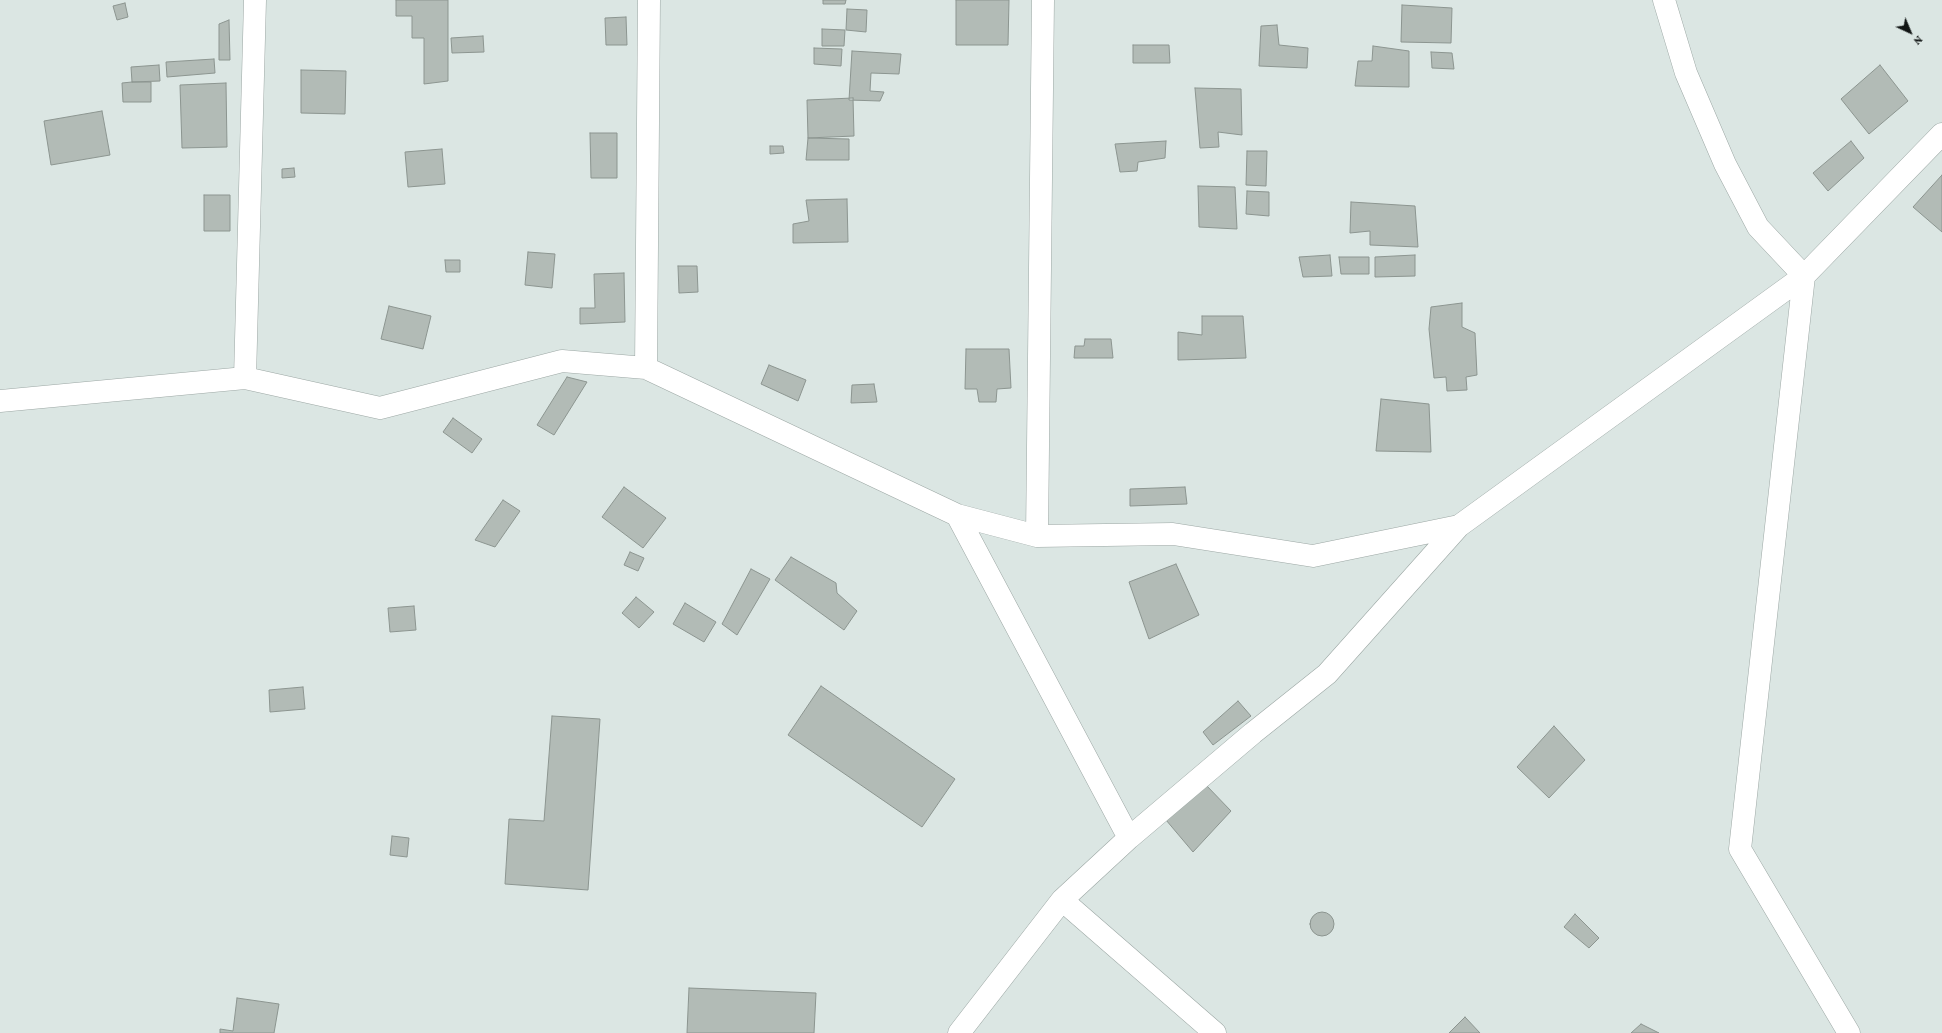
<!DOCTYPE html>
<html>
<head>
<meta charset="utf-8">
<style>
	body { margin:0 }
	#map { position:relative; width:1942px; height:1033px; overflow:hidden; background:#dbe6e3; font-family:"Crimson Pro",serif }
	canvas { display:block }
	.north { position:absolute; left:1890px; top:12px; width:40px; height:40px; -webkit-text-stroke:3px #dbe6e3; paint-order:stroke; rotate:136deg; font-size:11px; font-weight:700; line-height:16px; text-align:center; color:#111514 }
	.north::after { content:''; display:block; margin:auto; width:14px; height:18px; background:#111514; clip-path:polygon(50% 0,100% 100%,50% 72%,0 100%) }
</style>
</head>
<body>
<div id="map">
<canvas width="1942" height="1033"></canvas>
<div class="north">N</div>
</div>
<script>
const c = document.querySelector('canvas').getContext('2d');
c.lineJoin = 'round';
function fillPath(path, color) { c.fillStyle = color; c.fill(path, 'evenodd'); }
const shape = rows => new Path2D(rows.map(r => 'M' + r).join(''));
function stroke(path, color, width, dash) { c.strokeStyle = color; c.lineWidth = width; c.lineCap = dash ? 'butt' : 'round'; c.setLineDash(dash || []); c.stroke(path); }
const building = shape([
	[396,0,448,0,448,81,424,84,424,38,412,38,412,16,396,16,396,0],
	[823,0,846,0,845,4,823,4,823,0],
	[956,0,1009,0,1008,45,956,45,956,0],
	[125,3,128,17,117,20,113,6,125,3],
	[1402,5,1452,8,1451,43,1401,42,1402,5],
	[847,9,867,10,866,32,846,30,847,9],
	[626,17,627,45,606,45,605,18,626,17],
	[229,20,230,60,219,60,219,24,229,20],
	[1277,25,1279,45,1308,48,1307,68,1259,66,1261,26,1277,25],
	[822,29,845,30,844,46,822,46,822,29],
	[483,36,484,52,452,53,451,38,483,36],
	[1133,45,1169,45,1170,63,1133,63,1133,45],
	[1373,46,1409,51,1409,87,1355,86,1358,61,1372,61,1373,46],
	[814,48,842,49,841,66,814,64,814,48],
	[852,51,901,54,899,74,871,73,870,91,884,92,880,101,849,100,852,51],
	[1431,52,1452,53,1454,69,1432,68,1431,52],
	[214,59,215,73,167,77,166,62,214,59],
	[159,65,160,81,132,82,131,67,159,65],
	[1880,65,1908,101,1869,134,1841,99,1880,65],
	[301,70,346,71,345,114,301,113,301,70],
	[132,82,151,82,151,102,123,102,122,83,132,82],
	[226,83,227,147,182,148,180,85,226,83],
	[1195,88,1241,89,1242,135,1218,132,1219,147,1200,148,1195,88],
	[853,98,854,136,808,138,807,100,853,98],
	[102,111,110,155,51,165,44,121,102,111],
	[590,133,617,133,617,178,591,178,590,133],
	[808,138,849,139,849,160,806,160,808,138],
	[1166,141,1165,158,1138,162,1137,171,1120,172,1115,144,1166,141],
	[1851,141,1864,158,1828,191,1813,173,1851,141],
	[770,146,783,146,784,153,770,154,770,146],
	[442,149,445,184,408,187,405,152,442,149],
	[1247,151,1267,151,1266,186,1246,185,1247,151],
	[294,168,295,177,282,178,282,169,294,168],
	[1942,175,1942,232,1913,207,1942,175],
	[1198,186,1235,187,1237,229,1199,227,1198,186],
	[1247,191,1269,192,1269,216,1246,214,1247,191],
	[204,195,230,195,230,231,204,231,204,195],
	[847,199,848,242,793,243,793,224,809,221,806,200,847,199],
	[1351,202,1415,206,1418,247,1370,245,1370,231,1350,233,1351,202],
	[528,252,555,254,552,288,525,285,528,252],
	[1330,255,1332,276,1303,277,1299,257,1330,255],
	[1415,255,1415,276,1375,277,1375,257,1415,255],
	[1339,257,1369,257,1369,274,1341,274,1339,257],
	[445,260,460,260,460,272,446,272,445,260],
	[678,266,697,266,698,292,679,293,678,266],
	[624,273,625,322,580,324,580,308,595,308,594,274,624,273],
	[1462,303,1462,327,1475,333,1477,375,1466,377,1467,390,1447,391,1446,377,1434,378,1429,329,1431,307,1462,303],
	[389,306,431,316,423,349,381,339,389,306],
	[1202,316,1243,316,1246,358,1178,360,1178,332,1202,335,1202,316],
	[1085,339,1111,339,1113,358,1074,358,1075,346,1084,346,1085,339],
	[966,349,1009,349,1011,388,997,389,996,402,979,402,977,389,965,389,966,349],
	[769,365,806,380,798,401,761,384,769,365],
	[567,377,587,382,554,435,537,425,567,377],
	[874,384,877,402,851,403,852,385,874,384],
	[1381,399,1429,404,1431,452,1376,451,1381,399],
	[453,418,482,439,472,453,443,432,453,418],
	[624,487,666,518,643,548,602,517,624,487],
	[1185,487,1187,504,1130,506,1130,489,1185,487],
	[503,500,520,511,495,547,475,540,503,500],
	[630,552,644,558,638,571,624,565,630,552],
	[791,557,836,583,837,593,857,611,844,630,775,580,791,557],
	[1176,564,1199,615,1149,639,1129,582,1176,564],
	[751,569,770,579,737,635,722,624,751,569],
	[636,597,654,612,639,628,622,613,636,597],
	[685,603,716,622,704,642,673,624,685,603],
	[414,606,416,630,390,632,388,608,414,606],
	[821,686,955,779,922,827,788,735,821,686],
	[303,687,305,709,270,712,269,690,303,687],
	[1238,701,1251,716,1213,745,1203,732,1238,701],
	[552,716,600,719,588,890,505,884,509,819,544,821,552,716],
	[1554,726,1585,760,1549,798,1517,767,1554,726],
	[1206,785,1231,811,1193,852,1166,820,1206,785],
	[392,836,409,838,407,857,390,855,392,836],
	'1310 924a12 12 0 1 1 24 0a12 12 0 1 1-24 0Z',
	[1575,914,1599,938,1589,948,1564,927,1575,914],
	[689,988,816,993,814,1033,687,1033,689,988],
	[237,998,279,1004,274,1033,220,1033,220,1029,233,1031,237,998],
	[1465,1017,1480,1033,1449,1033,1465,1017],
	[1641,1024,1659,1033,1631,1033,1641,1024]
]);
fillPath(building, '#b2bbb6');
stroke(building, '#8c9590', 1);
const street = shape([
	[1664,0,1686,73,1725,164,1758,227,1804,276,1740,849,1849,1033],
	[646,368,649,0],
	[245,378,255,0],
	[0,401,245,378,380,408,562,361,646,368,957,515,1037,536,1173,534,1313,556,1459,526,1804,276,1942,134],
	[957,515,1129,838],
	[1037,536,1043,0],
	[1062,900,1215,1033],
	[959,1033,1062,900,1129,838,1253,733,1327,674,1459,526]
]);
stroke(street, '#9ca7a4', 23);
stroke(street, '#fff', 22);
</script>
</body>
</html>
